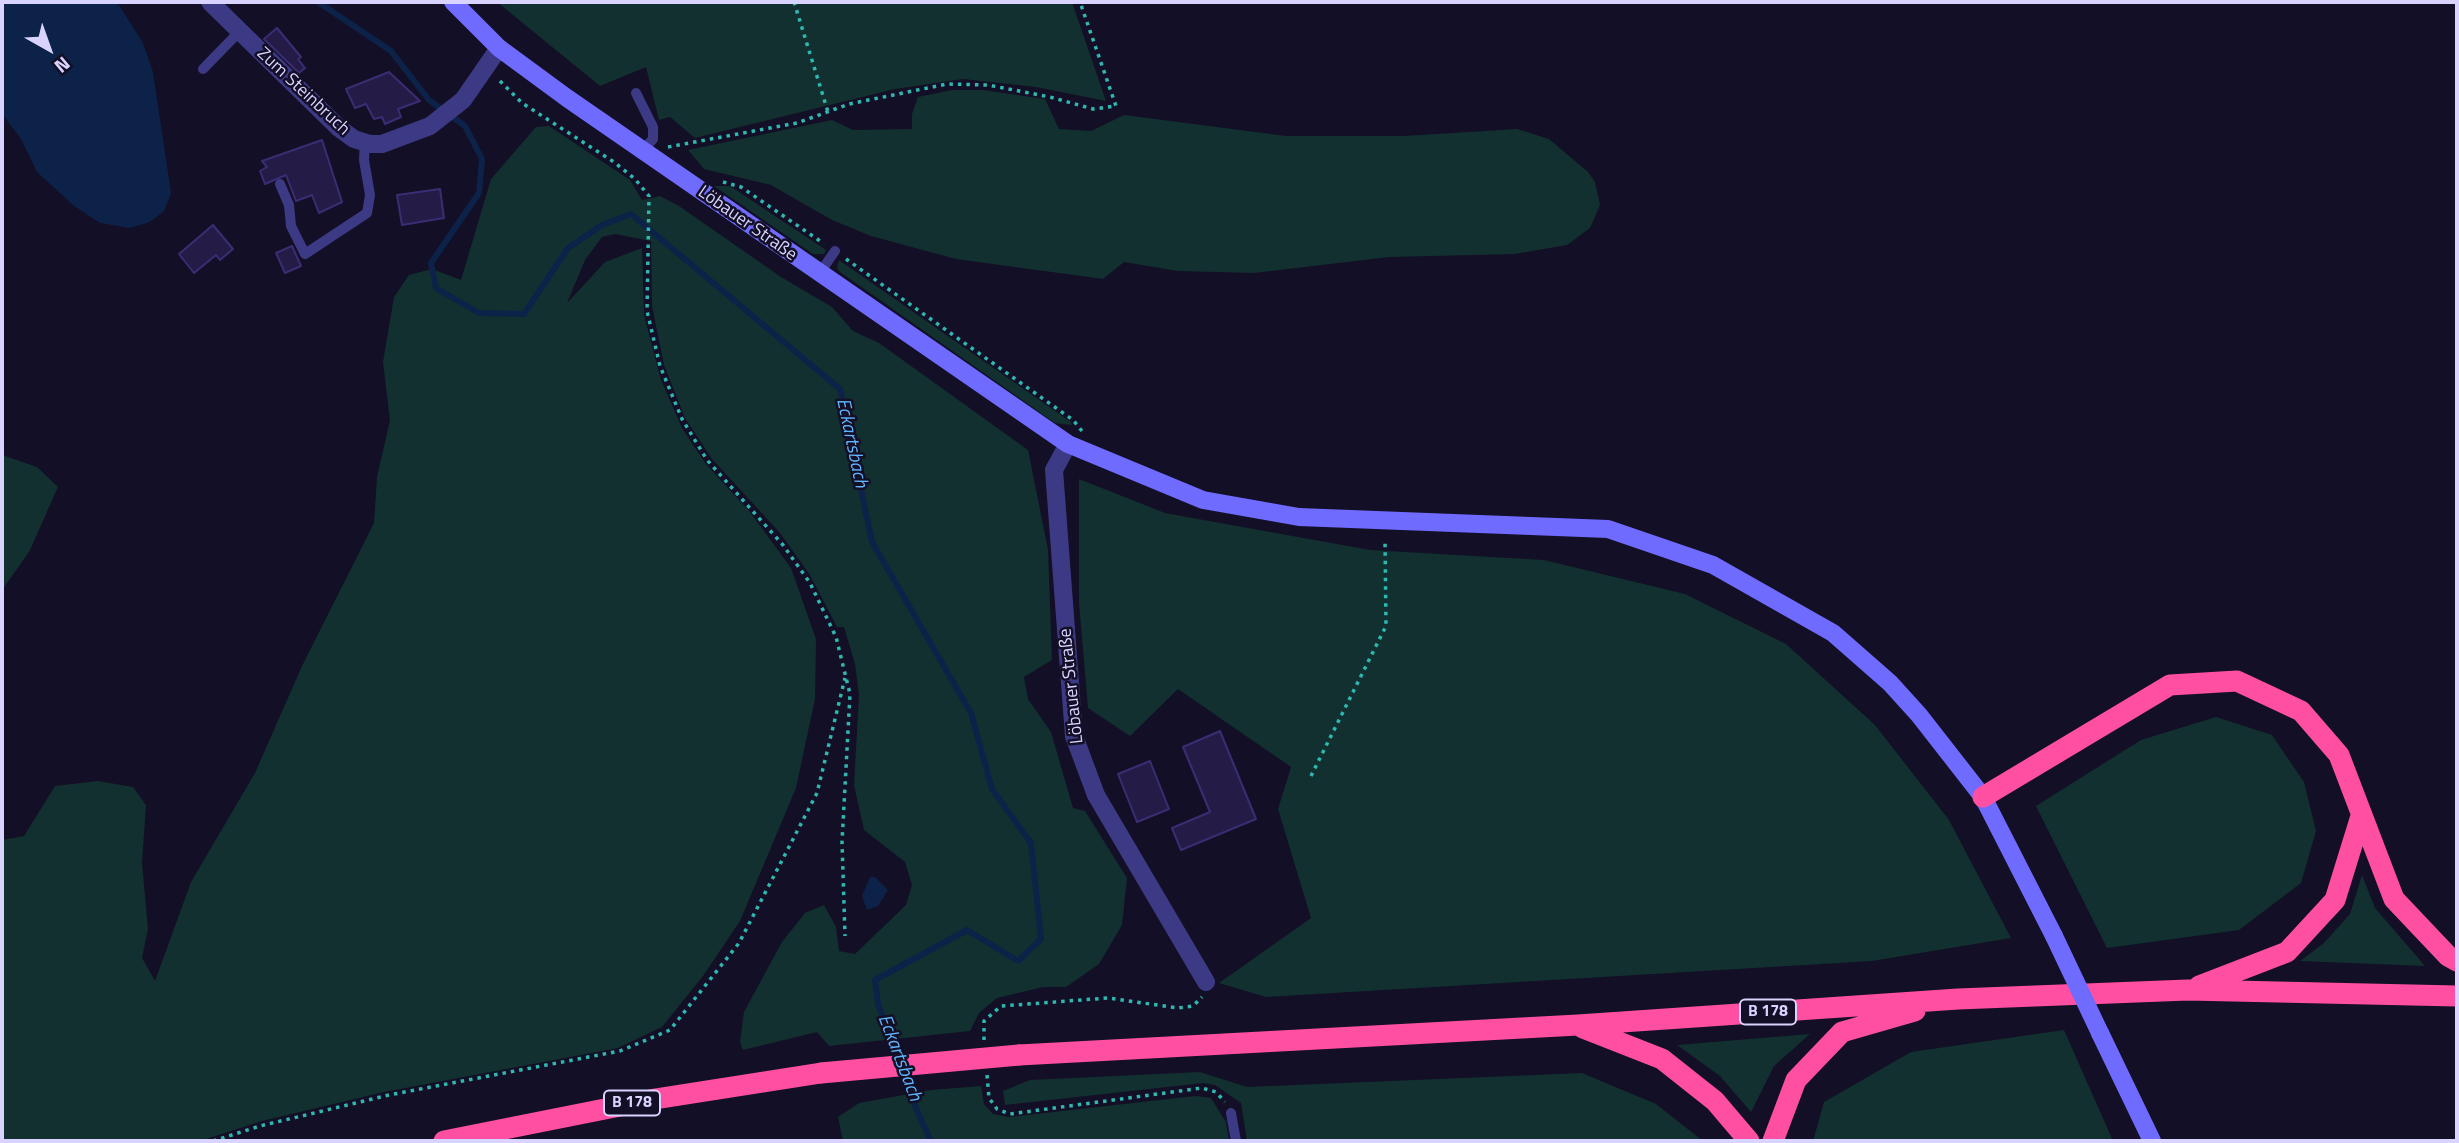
<!DOCTYPE html>
<html>
<head>
<meta charset="utf-8">
<style>
	body { margin:0 }
	#map { position:relative; width:2459px; height:1143px; overflow:hidden; background:#130f26; font-family:"Titillium Web",sans-serif }
	canvas { display:block }
	.frame { position:absolute; inset:0; border:4px solid #d9d4ff; pointer-events:none }
	.north { position:absolute; left:14px; top:14px; width:70px; height:70px; -webkit-text-stroke:5px #130f26; paint-order:stroke; rotate:140deg; font-size:19px; font-weight:700; line-height:28px; text-align:center; color:#d9d4ff }
	.north::after { content:''; display:block; margin:auto; width:24px; height:32px; background:#d9d4ff; clip-path:polygon(50% 0,100% 100%,50% 72%,0 100%) }
</style>
</head>
<body>
<div id="map">
<canvas width="2459" height="1143"></canvas>
<div class="frame"></div>
<div class="north">N</div>
</div>
<script>
const c = document.querySelector('canvas').getContext('2d');
c.lineJoin = 'round';
function fillPath(path, color) { c.fillStyle = color; c.fill(path, 'evenodd'); }
const shape = rows => new Path2D(rows.map(r => 'M' + r).join(''));
function stroke(path, color, width, dash) { c.strokeStyle = color; c.lineWidth = width; c.lineCap = dash ? 'butt' : 'round'; c.setLineDash(dash || []); c.stroke(path); }
function drawText(font, color, halo, rows, align = 'center') {
  c.font = font + ' "Titillium Web",sans-serif'; c.lineWidth = 5; c.setLineDash([]); c.textBaseline = 'middle'; c.strokeStyle = halo; c.fillStyle = color; for (const [text, x, y, turn = 0] of rows) {
    c.save(); c.translate(x, y); c.rotate((+turn || 0) * Math.PI / 180); c.textAlign = isNaN(turn) ? turn : align; if (halo) c.strokeText(text, 0, 0); c.fillText(text, 0, 0); c.restore();
  }
}
fillPath(shape([
	[497,2,1072,2,1106,101,1036,87,963,79,895,89,695,138,670,117,659,120,646,67,600,86],
	[952,90,983,90,1045,99,1059,129,1091,131,1124,115,1286,136,1404,136,1517,129,1549,139,1588,172,1595,182,1600,205,1590,228,1567,245,1515,254,1389,257,1254,273,1178,271,1124,262,1103,279,956,259,871,236,832,220,771,185,704,169,688,150,832,120,853,130,912,129,912,114,918,97],
	[549,126,630,180,642,200,660,196,679,206,781,277,832,307,853,331,879,343,1028,450,1048,550,1052,660,1024,677,1028,699,1051,732,1073,808,1085,811,1127,878,1122,925,1099,964,1066,987,1043,987,997,998,979,1013,970,1031,829,1046,817,1032,743,1050,740,1042,744,1012,782,942,805,913,824,905,836,927,839,951,855,954,906,905,912,885,905,862,864,830,854,785,859,695,855,664,844,627,837,627,810,575,780,533,712,459,685,418,664,365,652,306,651,241,615,234,602,237,585,260,567,303,605,262,642,248,644,315,661,380,682,428,705,463,750,512,791,568,816,639,815,699,796,788,740,921,703,976,662,1027,618,1048,384,1092,262,1121,200,1141,2,1141,2,840,24,836,55,786,98,781,133,787,146,805,142,863,148,929,142,958,155,981,191,882,255,773,302,666,374,523,377,477,390,420,383,362,394,297,409,275,432,269,461,280,491,179,536,127],
	[714,186,730,186,826,250,824,254,813,254],
	[839,260,1071,422,1072,425,1055,423,840,272,837,268],
	[2,455,37,467,58,487,29,552,2,590],
	[1079,479,1165,513,1370,550,1544,560,1685,594,1786,644,1875,725,1949,820,2011,938,1872,961,1266,997,1219,983,1311,918,1278,809,1291,767,1178,689,1130,736,1088,708,1079,603],
	[2216,717,2272,735,2304,782,2316,831,2301,883,2239,930,2107,948,2036,806,2141,740],
	[2362,875,2375,908,2425,966,2300,961,2324,943,2350,914],
	[2064,1030,2113,1141,1813,1141,1824,1102,1911,1052],
	[1810,1034,1774,1066,1751,1112,1720,1076,1677,1045],
	[1200,1072,1247,1087,1582,1073,1656,1104,1703,1141,1247,1141,1241,1103,1215,1085,1203,1083,1005,1105,1003,1091,1030,1080],
	[981,1086,984,1104,993,1114,1009,1117,1195,1096,1211,1098,1226,1122,1229,1141,843,1141,838,1117,859,1103,931,1090]
]), '#12302f');
fillPath(shape([
	[2,2,117,2,143,43,153,72,171,193,164,211,150,222,130,228,100,223,74,206,37,172,21,139,2,114],
	[870,877,875,877,888,890,878,906,867,910,862,896]
]), '#0c2248');
stroke(shape([
	[318,2,391,51,429,100,465,126,482,159,479,193,431,263,436,288,479,313,524,314,568,248,602,225,631,214,840,389,872,542,971,713,992,789,1031,843,1041,939,1018,961,967,930,875,980,878,1004,918,1113,931,1141]
]), '#0c2248', 6);
const building = shape([
	[277,28,301,57,298,59,305,68,299,73,264,39,277,28],
	[389,72,420,101,398,109,401,117,385,124,382,117,374,119,366,104,355,108,346,89,389,72],
	[322,140,342,202,319,213,312,195,296,201,286,175,265,184,260,171,267,167,262,161,322,140],
	[440,189,444,218,402,225,397,195,440,189],
	[213,225,233,249,220,260,216,255,194,273,179,254,213,225],
	[292,246,301,266,285,273,276,253,292,246],
	[1220,731,1256,819,1181,850,1172,828,1210,812,1183,747,1220,731],
	[1150,761,1169,809,1137,822,1118,774,1150,761]
]);
fillPath(building, '#241b47');
stroke(building, '#3b2d73', 2);
stroke(shape([
	[794,2,828,112],
	[500,81,522,103,614,162,635,179,649,196,647,311,660,366,682,419,707,460,783,545,810,583,836,637,850,694,842,842,845,936],
	[668,147,797,123,849,104,947,84,988,85,1050,97,1093,109,1116,106,1080,2],
	[723,182,741,187,823,243],
	[846,259,1073,420,1082,431],
	[1311,776,1386,626,1385,539],
	[984,1040,984,1021,1001,1006,1108,998,1178,1008,1193,1006,1202,997],
	[987,1075,989,1098,997,1109,1010,1114,1202,1088,1216,1092,1225,1102],
	[213,1141,260,1126,389,1095,620,1051,670,1030,739,943,817,793,845,678]
]), '#2fb8b0', 3.5, [3.5, 5]);
stroke(shape([
	[203,69,239,32],
	[636,93,653,127,653,139,642,151],
	[280,184,289,205,291,226,305,254,367,213,370,195,364,160,365,142],
	[819,274,835,251],
	[1231,1113,1236,1141]
]), '#3d3a85', 10);
stroke(shape([
	[210,2,339,128,354,139,370,144,382,144,430,126,463,100,499,48],
	[1068,444,1054,470,1074,736,1096,795,1206,982]
]), '#3d3a85', 18);
stroke(shape([
	[453,2,499,48,567,98,1068,444,1203,500,1299,517,1608,529,1713,565,1833,633,1890,683,1919,715,1983,797,2054,936],
	[2100,1033,2152,1141]
]), '#6f6bff', 18);
stroke(shape([
	[1983,797,2170,685,2237,681,2301,711,2339,755,2394,899,2448,956,2457,961],
	[2199,986,2287,952,2335,900,2361,816],
	[1583,1028,1662,1059,1715,1101,1749,1141],
	[1019,1055,1578,1025,1958,999,2188,990,2457,996],
	[444,1141,655,1099,821,1073],
	[1773,1141,1796,1080,1842,1032,1915,1011]
]), '#ff4fa3', 21);
stroke(shape([
	[2054,936,2100,1033]
]), '#6f6bff', 18);
stroke(shape([
	[821,1073,1019,1055]
]), '#ff4fa3', 21);
for (const [x, y, w] of [
	[1768,1012,56],
	[632,1103,56]
]) { const box = new Path2D(); box.roundRect(x - w / 2, y - 12.5, w, 25, 5); c.fillStyle = '#130f26'; c.fill(box); stroke(box, '#d9d4ff', 2); }
drawText('bold 16px', '#d9d4ff', null, [
	["B 178",1768,1012],
	["B 178",632,1103]
]);
drawText('18px', '#d9d4ff', '#130f26', [
	["Zum Steinbruch",303,92,43],
	["Löbauer Straße",747,224,35],
	["Löbauer Straße",1072,686,-96]
]);
drawText('italic 19px', '#62b6ff', '#130f26', [
	["Eckartsbach",851,443,78],
	["Eckartsbach",899,1058,69]
]);
</script>
</body>
</html>
